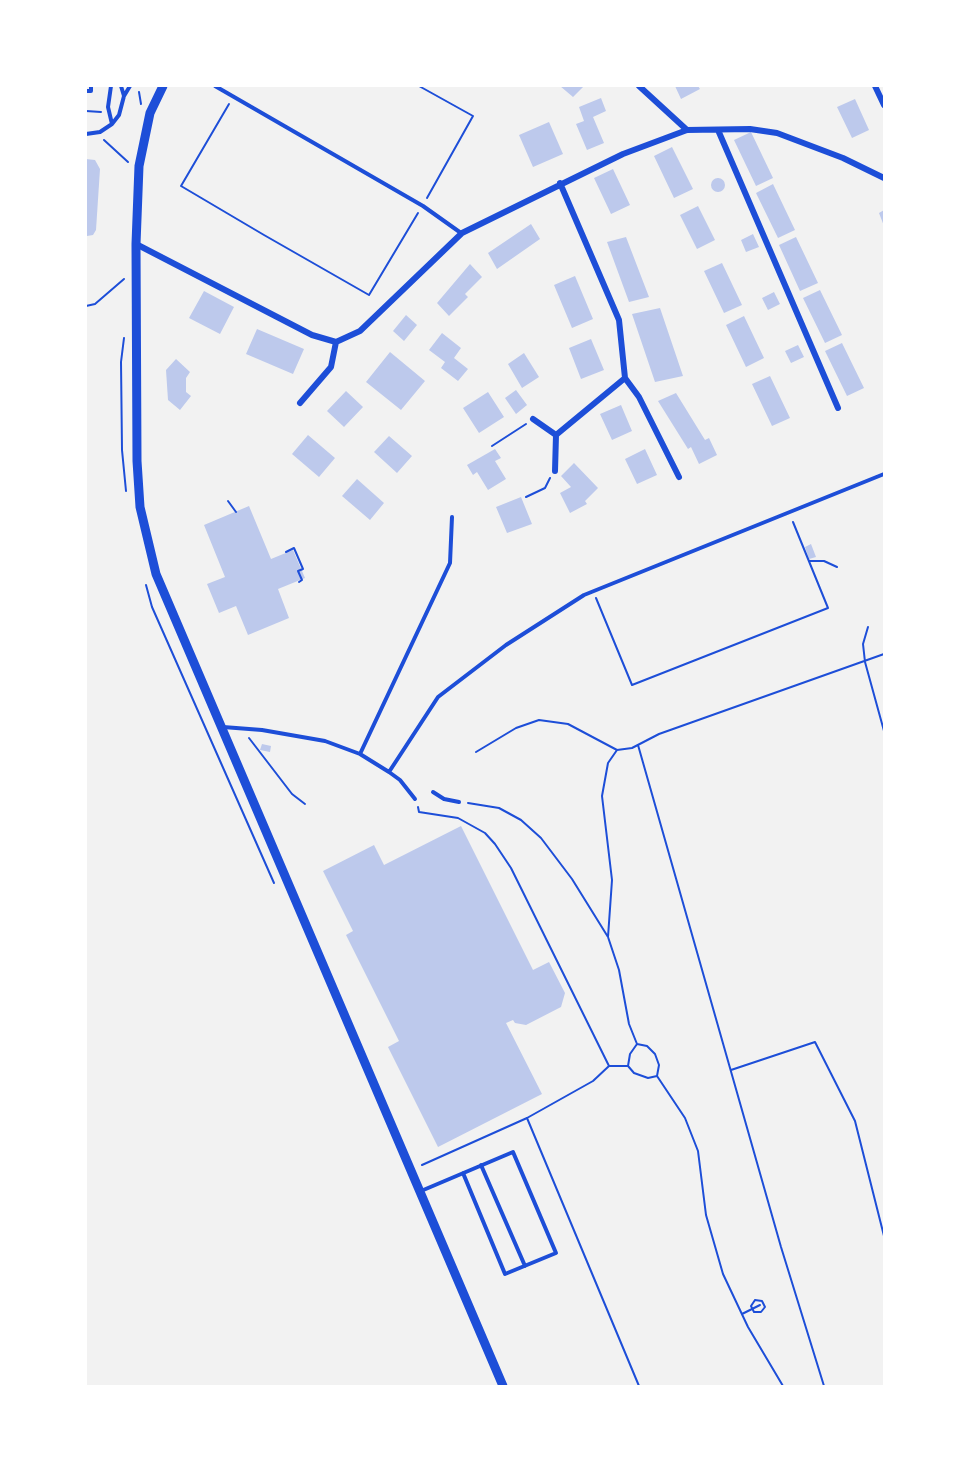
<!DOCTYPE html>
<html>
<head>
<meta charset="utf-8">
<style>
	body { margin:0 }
	#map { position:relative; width:970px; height:1472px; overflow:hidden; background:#f2f2f2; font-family:"Nunito Sans",sans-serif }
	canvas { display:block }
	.frame { position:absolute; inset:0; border:87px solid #fff; pointer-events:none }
</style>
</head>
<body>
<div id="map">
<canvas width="970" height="1472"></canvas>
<div class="frame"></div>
</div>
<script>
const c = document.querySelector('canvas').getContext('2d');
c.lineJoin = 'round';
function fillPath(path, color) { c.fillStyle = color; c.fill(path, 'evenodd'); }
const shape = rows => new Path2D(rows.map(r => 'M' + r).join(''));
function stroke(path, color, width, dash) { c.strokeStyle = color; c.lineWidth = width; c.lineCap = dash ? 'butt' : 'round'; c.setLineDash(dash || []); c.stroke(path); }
fillPath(shape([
	[560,86,584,86,573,97],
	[675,86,698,86,700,89,681,99],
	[601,98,606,111,593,117,604,143,587,150,576,124,584,121,579,107],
	[855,99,869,130,852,138,837,107],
	[549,122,563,154,533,167,519,135],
	[751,132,773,178,756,186,734,140],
	[672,147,693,189,674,198,654,156],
	[86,159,95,160,100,169,96,230,93,235,87,236],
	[613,169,630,205,611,214,594,178],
	'711 185a7 7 0 1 1 14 0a7 7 0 1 1-14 0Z',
	[773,184,795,230,778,238,756,193],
	[698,206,715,240,697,249,680,215],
	[884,210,884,226,879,213],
	[531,224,540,239,497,269,488,253],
	[753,234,759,247,746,252,741,240],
	[626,237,649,297,629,302,607,242],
	[796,237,818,283,800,291,779,245],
	[722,263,742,305,724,313,704,271],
	[470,264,482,277,465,294,468,297,449,316,437,303],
	[575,276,593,319,572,328,554,285],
	[820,290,842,335,825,343,803,298],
	[204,291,234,307,220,334,189,318],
	[774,292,780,304,768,310,762,298],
	[660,308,683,376,655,382,632,314],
	[406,315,417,325,404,341,393,331],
	[744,316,764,358,746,367,726,325],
	[257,329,304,349,293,374,246,354],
	[442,333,461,348,454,358,468,369,458,381,441,368,445,362,429,350],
	[591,339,604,370,581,379,569,348],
	[842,343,864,388,847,396,825,351],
	[798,345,804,357,791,363,785,351],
	[390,352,425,381,401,410,366,382],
	[524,353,539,377,522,388,508,364],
	[176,359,190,372,186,378,186,392,191,396,180,410,168,400,166,370],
	[770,376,790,418,772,426,752,384],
	[516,390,527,405,516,414,505,398],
	[346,391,363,407,344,427,327,411],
	[488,392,504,417,479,433,463,408],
	[676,393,705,440,709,438,717,455,699,464,691,447,688,449,658,401],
	[621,405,632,431,612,440,600,414],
	[308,435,335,458,319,477,292,454],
	[389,436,412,456,397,473,374,452],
	[495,449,501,458,495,461,506,479,488,490,477,472,473,475,467,465],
	[645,449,657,475,637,484,625,459],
	[574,463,598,488,585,501,587,504,570,513,560,493,571,487,561,476],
	[357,479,384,503,370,520,342,496],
	[521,497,532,524,507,533,496,507],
	[249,506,271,559,293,550,305,578,278,589,289,618,248,635,236,606,219,613,207,584,225,577,204,525],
	[811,544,816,557,809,559,805,547],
	[262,744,271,746,270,752,260,750],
	[461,826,533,970,549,962,565,993,561,1007,526,1025,515,1023,513,1020,506,1023,542,1094,438,1147,388,1047,399,1041,346,935,353,931,323,871,374,845,384,865]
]), '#bdc9ec');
stroke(shape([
	[419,86,473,116,427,198],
	[139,92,141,104],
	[229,104,181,186,264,235,369,295,418,213],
	[86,111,101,112],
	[104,140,128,162],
	[86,306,95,304,124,279],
	[124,338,121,362,122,450,126,491],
	[492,446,526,424],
	[526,497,545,488,550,478],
	[228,501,236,512],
	[286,552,294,548,303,569,298,571,302,580,299,582],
	[809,561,824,561,837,567],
	[146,585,152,607,274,883],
	[596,598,632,685,828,608,793,522],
	[868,627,863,644,865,662,884,731],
	[249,738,292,794,305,804],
	[638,745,781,1247,824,1386],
	[476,752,516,728,539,720,568,724,617,750,632,748,659,734,884,654],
	[468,803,499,808,521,820,541,838,572,879,608,937,619,970,629,1024,637,1044],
	[418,807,419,812,458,818,485,833,495,844,511,868,609,1066],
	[608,937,612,880,602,796,608,763,617,750],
	[637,1044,647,1046,655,1054,659,1065,657,1076,648,1078,634,1073,628,1066,630,1054,637,1044],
	[731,1070,815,1042,855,1121,884,1236],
	[657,1076,685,1118,698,1151,706,1215,723,1274,748,1327,783,1386],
	[527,1118,639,1386],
	[422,1165,527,1118,593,1081,609,1066,628,1066],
	[755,1300,762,1301,765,1307,761,1312,754,1312,751,1306,755,1300],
	[742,1314,760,1305]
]), '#1d4ed8', 2);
stroke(shape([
	[111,86,108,107,112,124],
	[121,86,124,96],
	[215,86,423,206,461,233],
	[86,91,91,91,91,86],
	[86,134,100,132,112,124,119,115,124,96,130,86],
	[223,727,262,730,325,741,360,754,389,772,400,780,415,799],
	[360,754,450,563,452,517],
	[389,772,438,697,506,645,584,595,884,474],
	[433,792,444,799,459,802],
	[481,1165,525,1266],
	[421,1191,513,1152,556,1253,505,1274,463,1173]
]), '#1d4ed8', 4);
stroke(shape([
	[639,86,687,130],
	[875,86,884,105],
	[718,130,838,408],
	[560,183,619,320,625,378,639,397,679,477],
	[136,244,312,335,336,342,360,331,462,233,623,154,687,130,750,129,777,133,843,158,884,178],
	[300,403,331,367,336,342],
	[533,419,556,435],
	[555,471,556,435,625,378]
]), '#1d4ed8', 6);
stroke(shape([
	[163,86,150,113,139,166,136,244,137,461,140,507,156,574,503,1386]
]), '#1d4ed8', 9);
</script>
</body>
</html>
